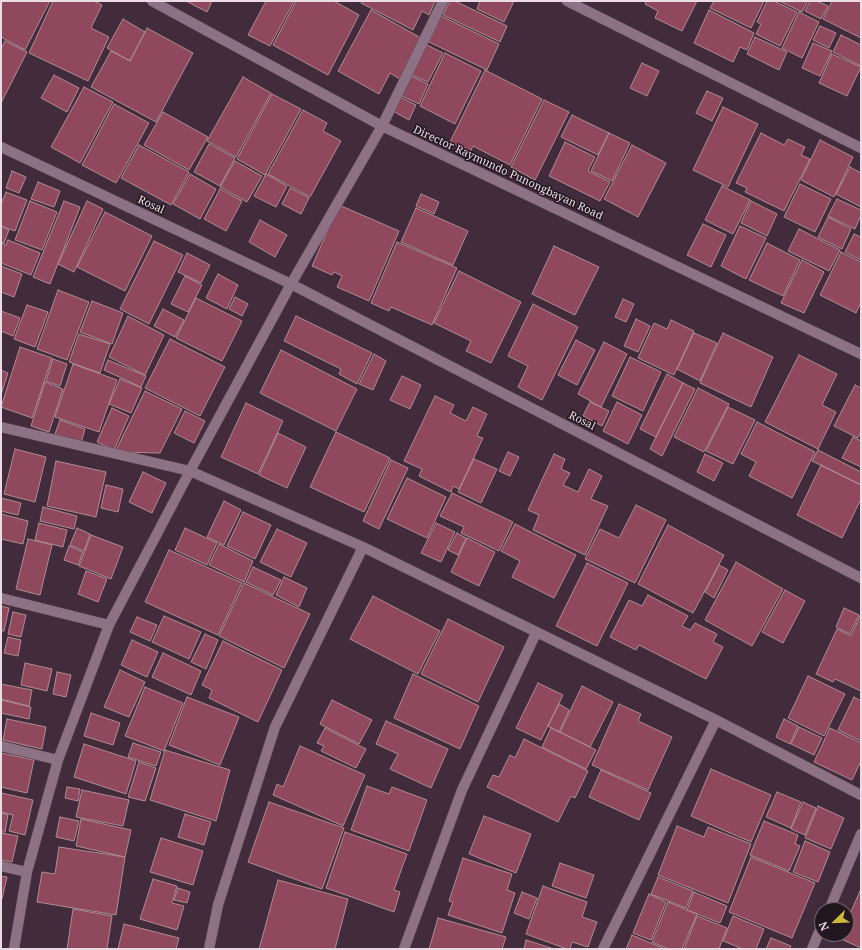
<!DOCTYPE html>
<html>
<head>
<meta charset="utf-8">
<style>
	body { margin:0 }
	#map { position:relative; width:862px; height:950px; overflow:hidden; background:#422b3b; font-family:"Noto Serif",serif }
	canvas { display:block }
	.frame { position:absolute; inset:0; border:2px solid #eadbe5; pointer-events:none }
	.north { position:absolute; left:814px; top:902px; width:40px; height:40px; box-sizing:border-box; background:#22171f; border:1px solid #72656e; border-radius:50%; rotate:247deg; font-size:11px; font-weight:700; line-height:16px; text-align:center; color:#eadbe5 }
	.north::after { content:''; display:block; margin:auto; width:14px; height:18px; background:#cdb938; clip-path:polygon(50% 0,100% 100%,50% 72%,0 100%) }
</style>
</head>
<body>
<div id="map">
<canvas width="862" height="950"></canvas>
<div class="frame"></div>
<div class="north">N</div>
</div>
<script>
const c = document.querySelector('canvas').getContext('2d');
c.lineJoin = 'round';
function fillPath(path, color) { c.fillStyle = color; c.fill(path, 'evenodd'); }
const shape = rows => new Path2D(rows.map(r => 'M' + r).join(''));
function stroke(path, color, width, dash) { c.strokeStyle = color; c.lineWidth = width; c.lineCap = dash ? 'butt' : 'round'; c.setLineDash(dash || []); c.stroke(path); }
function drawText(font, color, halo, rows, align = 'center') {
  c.font = font + ' "Noto Serif",serif'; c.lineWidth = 3; c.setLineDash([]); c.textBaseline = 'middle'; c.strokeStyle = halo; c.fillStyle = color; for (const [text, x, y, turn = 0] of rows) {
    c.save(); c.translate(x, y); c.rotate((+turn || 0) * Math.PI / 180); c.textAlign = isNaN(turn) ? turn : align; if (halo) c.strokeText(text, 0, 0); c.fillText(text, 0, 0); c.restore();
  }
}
const building = shape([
	[1,1,50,1,25,50,1,37,1,1],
	[53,1,94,1,102,5,91,28,109,37,88,81,29,53,53,1],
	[186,1,212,1,207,12,186,1],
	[266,1,294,1,270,46,248,35,266,1],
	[296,1,334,1,359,15,328,75,273,45,296,1],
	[362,1,435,1,429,15,422,11,413,30,361,3,362,1],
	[450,1,455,1,507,26,500,42,443,15,450,1],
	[480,1,514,1,504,22,477,9,480,1],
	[646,1,697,1,682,31,655,18,658,11,645,4,646,1],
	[714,1,764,1,751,28,710,8,714,1],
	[767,1,774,1,797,12,780,46,756,34,761,24,757,22,767,1],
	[779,1,808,1,802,12,779,1],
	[810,1,817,1,828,6,821,19,805,11,810,1],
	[832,1,861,1,861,38,823,19,832,1],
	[371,10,421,38,400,79,390,73,379,94,338,71,371,10],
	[709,10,754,33,747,50,740,47,733,62,694,43,709,10],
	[799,12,819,22,802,58,782,48,799,12],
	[441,16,499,44,487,70,429,42,441,16],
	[123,19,145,32,130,61,107,48,123,19],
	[820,26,836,33,829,48,813,40,820,26],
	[147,28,193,53,156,122,91,87,111,51,130,61,147,28],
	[841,35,861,45,861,66,833,52,841,35],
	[755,37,787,52,779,70,747,54,755,37],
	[5,41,27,52,1,103,1,49,5,41],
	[813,43,832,51,820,76,802,68,813,43],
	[425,44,443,53,428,82,410,74,425,44],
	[445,53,481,71,455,124,420,106,445,53],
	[832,54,861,67,847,96,819,83,832,54],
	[642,63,659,71,647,96,630,88,642,63],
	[485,70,542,99,510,165,473,146,470,152,450,142,485,70],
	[54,75,79,88,67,112,41,98,54,75],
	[411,76,428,84,419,104,402,96,411,76],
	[243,77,271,93,236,157,207,141,243,77],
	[84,87,113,102,80,163,51,147,84,87],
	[707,91,723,98,712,121,696,113,707,91],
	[272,94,301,109,265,175,237,159,272,94],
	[400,97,416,105,409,120,393,111,400,97],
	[544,100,569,112,535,180,511,167,544,100],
	[114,104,149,123,116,183,82,165,114,104],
	[723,107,758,124,728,187,693,170,723,107],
	[303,110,327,123,323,131,341,141,310,197,268,174,303,110],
	[163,112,208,137,189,170,144,145,163,112],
	[572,115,609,133,598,155,561,137,572,115],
	[609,133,630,143,612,181,591,171,609,133],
	[761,133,784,145,788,139,805,147,801,155,810,159,784,211,745,192,747,188,736,183,761,133],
	[820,140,853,157,834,197,801,180,820,140],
	[565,142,595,157,588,171,610,182,600,201,549,176,565,142],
	[209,144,235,158,220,186,194,172,209,144],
	[139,145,189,172,171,205,121,178,139,145],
	[632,145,666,163,638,217,604,199,632,145],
	[235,161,262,176,247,202,220,187,235,161],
	[850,167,861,173,861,207,836,194,850,167],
	[12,171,26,177,19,193,6,188,12,171],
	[190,174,216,189,200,219,173,204,190,174],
	[266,174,287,186,276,207,254,196,266,174],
	[38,182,60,191,54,207,31,199,38,182],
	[800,184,831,199,815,232,784,217,800,184],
	[722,186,750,200,733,234,705,220,722,186],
	[290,188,309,198,301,214,282,204,290,188],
	[220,189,242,201,226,231,204,219,220,189],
	[6,192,27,200,15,231,1,226,1,204,6,192],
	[421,194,439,202,434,214,416,206,421,194],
	[837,199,861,210,861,215,855,229,828,216,837,199],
	[30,201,57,212,42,250,15,240,30,201],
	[64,201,80,207,50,284,33,277,64,201],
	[87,201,103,209,74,272,58,264,87,201],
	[751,201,777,214,767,236,741,223,751,201],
	[339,205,399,231,369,301,337,287,342,276,334,272,332,275,312,266,339,205],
	[416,208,468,231,453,265,401,242,416,208],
	[105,212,152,236,125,291,77,267,105,212],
	[828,217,851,229,842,249,818,237,828,217],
	[260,220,287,235,275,257,249,242,260,220],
	[703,224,726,235,711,267,687,255,703,224],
	[1,226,9,230,4,243,1,242,1,226],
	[740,226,766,238,746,279,721,266,740,226],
	[799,229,840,250,829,271,788,251,799,229],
	[854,234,861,237,861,260,845,252,854,234],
	[8,240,40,253,31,275,1,263,1,243,6,245,8,240],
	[154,241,183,255,149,324,120,309,154,241],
	[397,242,457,268,432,325,391,307,389,311,371,303,397,242],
	[767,243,800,260,783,296,749,280,767,243],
	[554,246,599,267,575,315,532,294,554,246],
	[841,252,861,262,861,302,856,313,820,295,841,252],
	[187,253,210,265,201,283,178,272,187,253],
	[802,260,824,272,804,313,781,303,802,260],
	[1,266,22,274,14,297,1,292,1,266],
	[459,271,521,302,491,363,466,351,471,341,434,323,459,271],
	[218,274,238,285,227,309,206,298,218,274],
	[185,276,202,285,188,312,171,304,185,276],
	[58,290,89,302,67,360,37,349,58,290],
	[235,297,248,304,242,316,229,309,235,297],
	[196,298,242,321,222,361,176,338,196,298],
	[623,299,634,304,626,322,615,317,623,299],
	[92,301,123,313,112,344,80,332,92,301],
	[533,304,578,327,542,400,518,387,528,366,508,356,533,304],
	[27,305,48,312,35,347,14,339,27,305],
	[163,309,184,320,175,337,154,326,163,309],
	[1,311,20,318,13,336,1,331,1,311],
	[128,316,164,335,145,375,109,357,128,316],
	[296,316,372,353,357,384,339,374,341,369,284,341,296,316],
	[636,319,650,326,638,352,624,346,636,319],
	[671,320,694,331,674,375,638,358,654,323,667,329,671,320],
	[694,333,717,343,700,381,677,369,694,333],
	[723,333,773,357,751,407,700,383,723,333],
	[79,334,110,344,100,373,69,362,79,334],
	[170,339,225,367,200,416,145,388,170,339],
	[576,340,595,350,577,385,558,375,576,340],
	[604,342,627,354,601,407,578,394,604,342],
	[20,347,52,358,32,418,1,407,20,347],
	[281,350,357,389,336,431,260,393,281,350],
	[374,354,386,361,373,390,359,384,374,354],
	[799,355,837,374,822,405,836,412,818,449,765,422,799,355],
	[630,357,661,372,643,411,612,396,630,357],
	[53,359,67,364,60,386,46,381,53,359],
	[108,360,146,376,141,387,104,370,108,360],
	[73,364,117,380,99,432,55,417,73,364],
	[1,370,8,373,1,395,1,370],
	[667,374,683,383,656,437,640,429,667,374],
	[402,376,421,385,410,409,390,400,402,376],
	[120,379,142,388,131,413,109,404,120,379],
	[45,382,63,389,49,432,31,426,45,382],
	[683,383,695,389,662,456,650,449,683,383],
	[855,385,861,388,861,431,858,438,834,426,855,385],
	[698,388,729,404,704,452,674,437,698,388],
	[145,391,182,409,160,453,115,452,145,391],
	[435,396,454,405,450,413,466,421,473,407,487,414,477,436,483,438,459,489,453,486,451,492,419,476,422,469,404,461,435,396],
	[590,402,609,411,602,426,583,416,590,402],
	[617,402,642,415,628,444,603,431,617,402],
	[246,403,283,421,258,474,221,457,246,403],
	[728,407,755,420,733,464,706,451,728,407],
	[112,408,129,416,114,450,97,442,112,408],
	[185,411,205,421,194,443,174,433,185,411],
	[60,420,85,429,81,443,55,434,60,420],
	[757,422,815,452,792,498,749,476,756,462,741,454,757,422],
	[336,432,390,458,364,512,310,487,336,432],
	[278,433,306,447,287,488,259,475,278,433],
	[853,437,861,441,861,467,842,458,853,437],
	[15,449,46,457,35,502,4,494,15,449],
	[818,450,861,472,861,485,812,461,818,450],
	[508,452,519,457,510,476,499,471,508,452],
	[554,454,565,459,561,469,570,473,563,485,578,492,589,469,602,476,591,499,608,506,585,555,533,530,539,515,528,510,554,454],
	[705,454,723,463,714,481,697,472,705,454],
	[474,459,497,469,481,503,458,492,474,459],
	[391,460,408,468,379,529,363,521,391,460],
	[56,461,106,472,96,517,47,506,56,461],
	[821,465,861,485,861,499,842,538,797,515,821,465],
	[143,472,166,483,152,513,129,502,143,472],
	[407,478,446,497,427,538,387,519,407,478],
	[106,485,123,489,118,512,101,508,106,485],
	[452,493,513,522,499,551,461,533,464,527,440,516,452,493],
	[1,498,21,503,18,515,1,511,1,498],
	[224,501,241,510,224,545,207,537,224,501],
	[636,505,666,520,635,583,585,559,600,529,619,538,636,505],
	[43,507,77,516,74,529,40,521,43,507],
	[243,512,271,525,255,559,227,546,243,512],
	[1,514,28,521,23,544,1,539,1,514],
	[39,523,67,530,63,547,35,540,39,523],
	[436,523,455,532,441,562,421,553,436,523],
	[515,524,576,555,554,598,512,577,520,561,501,551,515,524],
	[668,525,724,555,693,613,638,584,668,525],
	[77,528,90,534,84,551,70,545,77,528],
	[185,528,217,543,207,565,175,550,185,528],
	[277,529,307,543,291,577,260,562,277,529],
	[457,533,466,538,458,555,448,550,457,533],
	[91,535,123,547,111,579,79,566,91,535],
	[467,538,495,552,479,586,451,572,467,538],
	[28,539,52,545,40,595,16,589,28,539],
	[219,544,253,561,244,582,209,565,219,544],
	[69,546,83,552,78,565,64,560,69,546],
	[169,550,242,583,218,635,145,602,169,550],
	[736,562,783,589,752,646,705,620,736,562],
	[587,563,628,583,597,646,556,626,587,563],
	[719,565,728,570,714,598,705,592,719,565],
	[253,567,281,580,273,595,246,582,253,567],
	[86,571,107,579,98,602,78,594,86,571],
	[284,577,307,588,299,607,276,595,284,577],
	[244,583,310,614,284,668,219,636,244,583],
	[785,590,805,601,783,643,762,632,785,590],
	[648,595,688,616,682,626,690,630,695,623,717,634,713,642,723,647,706,679,639,645,636,650,610,637,629,600,642,606,648,595],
	[373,596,440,631,418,674,350,639,373,596],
	[1,606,9,608,4,631,1,631,1,606],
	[844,608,859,615,850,634,836,627,844,608],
	[13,612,26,615,21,637,8,634,13,612],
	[164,616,201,632,189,659,152,642,164,616],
	[860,616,861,617,861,691,835,679,833,682,816,674,837,629,851,636,860,616],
	[137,617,157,625,150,641,130,632,137,617],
	[448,619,504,647,478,702,421,674,448,619],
	[205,634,218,640,206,669,191,662,205,634],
	[8,637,21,640,18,656,4,653,8,637],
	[132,640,158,652,147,677,121,665,132,640],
	[223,641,282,670,258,722,209,698,212,690,202,685,223,641],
	[163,653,201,671,191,695,152,677,163,653],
	[25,663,52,669,47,691,21,685,25,663],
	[120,670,145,682,129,717,104,707,120,670],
	[57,672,71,675,66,697,53,694,57,672],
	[413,674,479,706,460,749,394,718,413,674],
	[808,676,845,694,824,736,788,718,808,676],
	[538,683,563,695,541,740,516,728,538,683],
	[1,684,32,690,29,706,1,699,1,684],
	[582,686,613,702,590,747,560,732,582,686],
	[145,687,183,703,164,751,125,736,145,687],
	[187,697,239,717,220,765,169,745,187,697],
	[854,697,861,701,861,741,838,730,854,697],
	[1,700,31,707,29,719,1,713,1,700],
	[332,700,372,720,359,744,320,724,332,700],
	[559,704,569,710,559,732,548,726,559,704],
	[619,704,641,714,638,721,672,737,648,790,592,765,619,704],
	[91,713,120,723,113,745,84,736,91,713],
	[7,719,46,727,42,749,3,740,7,719],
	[784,719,798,726,790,744,776,737,784,719],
	[386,721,448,749,431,788,390,769,398,754,376,744,386,721],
	[799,727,822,738,814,755,791,744,799,727],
	[325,728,366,749,356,768,321,751,324,746,317,743,325,728],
	[551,728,596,750,586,769,542,747,551,728],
	[830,728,861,743,861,761,852,780,814,762,830,728],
	[524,739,588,771,575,798,571,796,558,822,487,787,493,775,499,777,510,755,515,758,524,739],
	[133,743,161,752,156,766,128,757,133,743],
	[84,744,136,761,126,794,74,777,84,744],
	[300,746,365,775,343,826,273,795,277,784,283,787,300,746],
	[165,750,230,770,216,821,150,800,165,750],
	[1,753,34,760,27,793,1,787,1,753],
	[139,762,156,768,145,801,128,797,139,762],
	[711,769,771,795,751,842,691,816,711,769],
	[601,770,651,793,639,820,589,797,601,770],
	[367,786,389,794,392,787,427,800,409,851,351,830,367,786],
	[67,787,80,789,78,801,65,798,67,787],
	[82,790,129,800,123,826,76,817,82,790],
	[777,792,801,802,791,828,766,817,777,792],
	[1,793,33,800,25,835,9,831,13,815,1,812,1,793],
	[269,802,344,828,322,889,248,862,269,802],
	[803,802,816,808,805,835,791,829,803,802],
	[818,806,844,818,831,849,805,838,818,806],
	[1,813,8,815,5,832,1,832,1,813],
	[185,814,211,822,204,845,178,837,185,814],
	[484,816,531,834,516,873,469,854,484,816],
	[60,817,79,821,74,841,56,837,60,817],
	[81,819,131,830,125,857,76,846,81,819],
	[764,821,798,835,795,844,800,846,789,871,750,855,764,821],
	[677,826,704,837,708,827,751,844,728,903,658,875,677,826],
	[345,832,407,854,394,890,400,892,394,912,326,888,345,832],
	[1,833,18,836,12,862,1,860,1,833],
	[161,838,203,851,193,885,150,872,161,838],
	[805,841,830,852,818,882,793,872,805,841],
	[59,847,125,857,116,915,37,902,42,872,55,874,59,847],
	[751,857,815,883,792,938,729,912,751,857],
	[463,858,512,874,507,890,515,893,502,933,448,915,453,902,449,901,463,858],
	[560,863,594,875,586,898,552,886,560,863],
	[1,876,7,877,2,899,1,898,1,876],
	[658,877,693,891,686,908,651,894,658,877],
	[153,879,177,886,172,903,184,906,177,930,140,919,153,879],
	[278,880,348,899,335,949,259,949,278,880],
	[543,886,587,902,582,917,597,922,588,947,572,942,570,949,567,949,526,934,543,886],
	[178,888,190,892,187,903,174,900,178,888],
	[860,891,861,892,861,948,839,938,841,934,846,934,846,923,860,891],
	[522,892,537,898,529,919,514,913,522,892],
	[694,892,727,906,720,923,687,910,694,892],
	[649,894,666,902,651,940,633,933,649,894],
	[668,902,697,914,682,949,669,949,652,942,668,902],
	[73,909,112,916,107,949,67,949,73,909],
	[697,916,727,928,719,949,684,949,697,916],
	[733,916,764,929,756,949,743,949,723,941,733,916],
	[438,918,506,937,502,949,429,949,438,918],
	[124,924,179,938,176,949,118,949,124,924],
	[632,935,665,949,626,949,632,935],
	[771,938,791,946,789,949,766,949,771,938],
	[526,940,554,949,524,949,526,940]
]);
fillPath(building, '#90485d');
stroke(building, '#af8c94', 1);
const street = shape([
	[152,1,382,126,861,354],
	[567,1,861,148],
	[1,147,291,284,861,578],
	[1,427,190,471,291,284,382,126,443,1],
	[1,598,109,625],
	[1,746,58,760],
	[1,866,27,872],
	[829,910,861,834],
	[14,949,27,872,58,760,109,625,190,471,363,547,716,720,861,795],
	[209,949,218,905,275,727,363,547],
	[404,949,462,790,536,633],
	[603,949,716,720],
	[812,949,822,925]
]);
stroke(street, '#5e4a59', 11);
stroke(street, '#8d7184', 10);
drawText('11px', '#eadbe5', '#22171f', [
	["Director Raymundo Punongbayan Road",508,173,25],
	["Rosal",151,205,25],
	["Rosal",582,421,27]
]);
</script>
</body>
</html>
